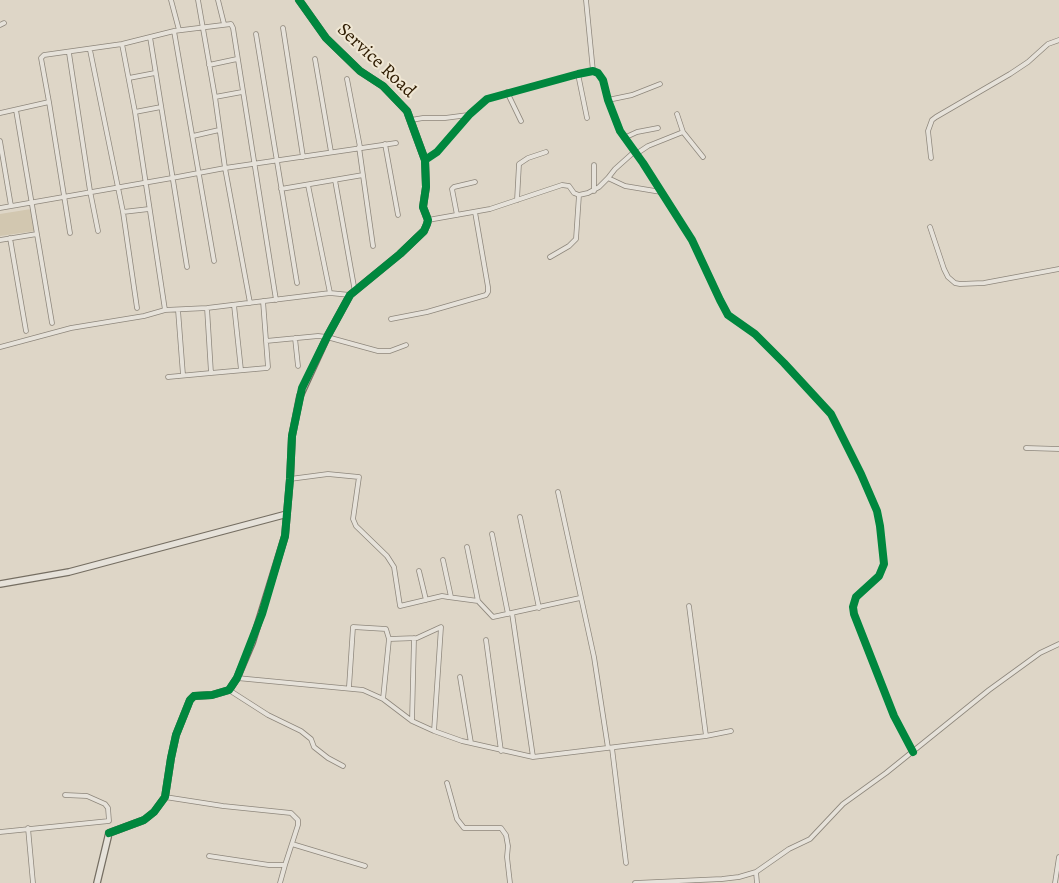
<!DOCTYPE html>
<html>
<head>
<meta charset="utf-8">
<style>
	body { margin:0 }
	canvas { display:block; background:#ded6c7 }
</style>
</head>
<body>
<canvas width="1059" height="883"></canvas>
<script>
const c = document.querySelector('canvas').getContext('2d');
c.lineJoin = 'round';
function fillPath(path, color) { c.fillStyle = color; c.fill(path, 'evenodd'); }
const shape = rows => new Path2D(rows.map(r => 'M' + r).join(''));
function stroke(path, color, width, dash) { c.strokeStyle = color; c.lineWidth = width; c.lineCap = dash ? 'butt' : 'round'; c.setLineDash(dash || []); c.stroke(path); }
function drawText(font, color, halo, rows, align = 'center') {
  c.font = font + ' Alegreya,serif'; c.lineWidth = 4; c.setLineDash([]); c.textBaseline = 'middle'; c.strokeStyle = halo; c.fillStyle = color; for (const [text, x, y, turn = 0] of rows) {
    c.save(); c.translate(x, y); c.rotate((+turn || 0) * Math.PI / 180); c.textAlign = isNaN(turn) ? turn : align; if (halo) c.strokeText(text, 0, 0); c.fillText(text, 0, 0); c.restore();
  }
}
fillPath(shape([
	[31,209,35,231,0,236,0,214]
]), '#d2c7b0');
const street = shape([
	[171,0,179,30],
	[198,0,215,97,225,168,250,303],
	[218,0,224,24],
	[586,0,593,71],
	[0,25,4,23],
	[283,28,303,157],
	[174,31,214,261],
	[256,34,297,283],
	[150,37,187,267],
	[122,44,135,112,165,310],
	[90,50,123,212,137,308],
	[69,53,90,191,98,231],
	[315,59,331,152],
	[209,65,237,59],
	[578,74,587,118],
	[129,78,155,73],
	[347,79,360,147],
	[507,92,521,121],
	[215,97,242,92],
	[608,100,632,95,660,84],
	[16,110,52,323],
	[135,112,161,107],
	[0,113,49,102],
	[677,114,683,132,703,157],
	[411,120,423,118,445,118,468,115],
	[193,136,219,130],
	[624,138,637,132,658,128],
	[0,141,11,206],
	[385,144,398,215],
	[359,147,373,246],
	[636,154,648,146,683,132],
	[931,158,928,131,932,120,936,117,1010,74,1028,62,1048,44,1059,40],
	[425,160,437,152,470,114,487,99,578,74,593,71,598,73,603,80,608,100,620,131,643,163,692,240,720,300,728,315,755,334,784,363,831,414,861,474,877,511,880,526,884,564,879,576,856,597,853,607,854,614,894,716,913,752],
	[608,178,625,186,661,192],
	[335,180,355,292],
	[308,185,330,293],
	[281,189,363,175],
	[594,191,594,165],
	[517,200,519,164,528,158,546,152],
	[0,208,172,178,225,168,396,143],
	[123,212,149,209],
	[457,215,452,189,454,187,475,182],
	[428,220,490,209,562,185,569,186,574,193,579,195,588,193,599,187,608,178,615,169,634,152],
	[930,227,944,269,948,277,955,283,960,284,984,283,1059,269],
	[70,233,49,102,41,58,44,55,122,44,174,31,231,24,233,28,276,300],
	[10,238,26,331],
	[0,240,37,234],
	[550,257,569,246,576,239,579,195],
	[234,305,241,370],
	[207,308,211,373,267,368,268,367,263,301],
	[178,310,183,375],
	[391,319,427,312,486,295,488,292,488,287,475,212],
	[295,338,298,366],
	[266,341,318,336,327,337,378,351,390,351,406,345],
	[0,347,71,328,144,316,165,310,207,308,330,293,350,295],
	[168,377,211,373],
	[1026,448,1059,449],
	[290,479,328,474,359,477,353,519,356,526,387,556,394,567,400,606,442,596,448,597,478,601,493,617,580,598],
	[558,492,594,657,608,748],
	[520,517,539,608],
	[492,534,508,614],
	[467,547,478,601],
	[443,560,451,597],
	[419,571,426,600],
	[689,606,706,736],
	[512,613,533,757],
	[389,639,417,638,441,627,434,731],
	[486,640,501,751],
	[460,677,471,743],
	[237,678,363,690,383,699,412,721,434,731,462,741,533,757,706,736,731,731],
	[349,687,353,627,386,629,389,639,383,699],
	[229,690,268,715,301,731,311,739,314,747,328,758,343,766],
	[412,721,414,638],
	[612,748,626,863],
	[447,783,457,819,464,828,501,828,506,835,508,846,507,857,510,883],
	[165,797,223,806,291,813,298,820,298,825,285,865,269,865,209,856],
	[28,828,33,883],
	[0,832,109,821,108,808,105,804,87,796,65,795],
	[292,844,365,866],
	[756,872,757,883],
	[280,883,285,865],
	[635,883,722,879,739,877,756,872,789,849,810,839,843,804,886,773,989,690,1040,653,1059,644],
	[1055,883,1059,857]
]);
const secondary = shape([
	[0,584,69,572,287,514],
	[97,883,109,833,144,820,154,812,165,797,171,758,176,735,190,700,194,696,212,695,229,690,237,678,252,643,285,536,290,479,292,436,300,396,327,337,350,295,400,254,424,231,427,224,428,220,423,207,426,187,425,160,407,111,383,86,360,71,326,38,299,0]
]);
stroke(street, '#8e877c', 5.5);
stroke(secondary, '#756e62', 8);
stroke(street, '#e6e2da', 4);
stroke(secondary, '#e6e2da', 5.5);
stroke(shape([
	[425,160,437,152,470,114,487,99,578,74,593,71,598,73,603,80,608,100,620,131,643,163,692,240,720,300,728,315,755,334,784,363,831,414,861,474,877,511,880,526,884,564,879,576,856,597,853,607,854,614,894,716,913,752],
	[109,833,144,820,154,812,165,797,171,758,176,735,190,700,194,696,212,695,229,690,237,678,262,614,285,536,290,479,292,436,302,388,327,337,350,295,400,254,424,231,427,224,428,220,423,207,426,187,425,160,407,111,383,86,360,71,326,38,299,0]
]), '#00873e', 8);
drawText('19px', '#2e1b00', '#f0e7d4', [
	["Service Road",376,61,43]
]);
</script>
</body>
</html>
